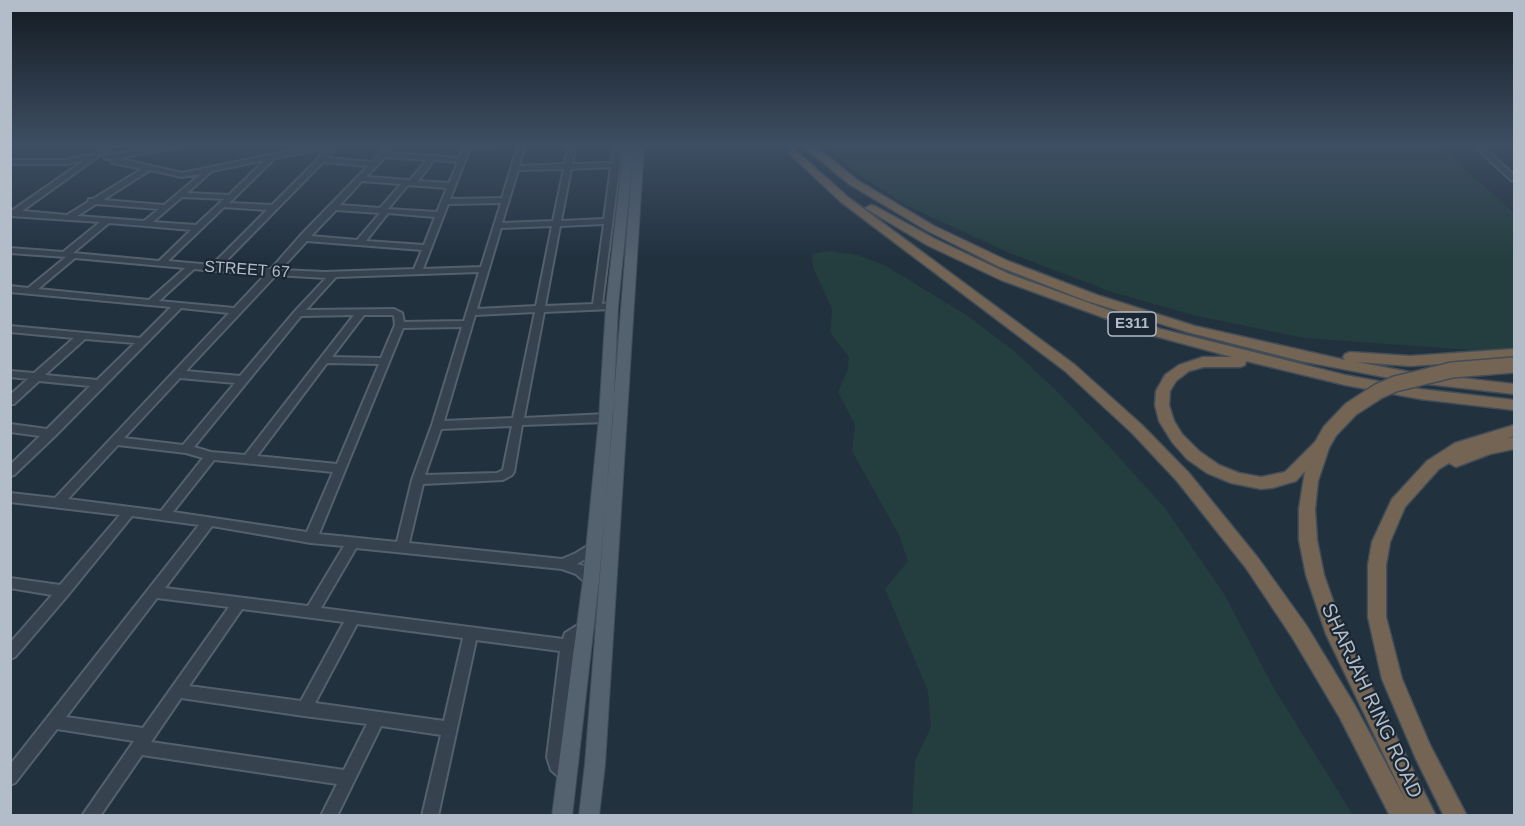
<!DOCTYPE html>
<html>
<head>
<meta charset="utf-8">
<style>
	body { margin:0 }
	#map { position:relative; width:1525px; height:826px; overflow:hidden; background:#22313e; font-family:Arial,sans-serif }
	canvas { display:block }
	.frame { position:absolute; inset:0; border:12px solid #b2bdc9; pointer-events:none }
</style>
</head>
<body>
<div id="map">
<canvas width="1525" height="826"></canvas>
<div class="frame"></div>
</div>
<script>
const c = document.querySelector('canvas').getContext('2d');
c.lineJoin = 'round';
function fillPath(path, color) { c.fillStyle = color; c.fill(path, 'evenodd'); }
const shape = rows => new Path2D(rows.map(r => 'M' + r).join(''));
function stroke(path, color, width, dash) { c.strokeStyle = color; c.lineWidth = width; c.lineCap = dash ? 'butt' : 'round'; c.setLineDash(dash || []); c.stroke(path); }
function drawText(font, color, halo, rows, align = 'center') {
  c.font = font + ' Arial,sans-serif'; c.lineWidth = 4.5; c.setLineDash([]); c.textBaseline = 'middle'; c.strokeStyle = halo; c.fillStyle = color; for (const [text, x, y, turn = 0] of rows) {
    c.save(); c.translate(x, y); c.rotate((+turn || 0) * Math.PI / 180); c.textAlign = isNaN(turn) ? turn : align; if (halo) c.strokeText(text, 0, 0); c.fillText(text, 0, 0); c.restore();
  }
}
fillPath(shape([
	[824,145,1439,145,1514,213,1514,351,1472,350,1304,338,1197,316,1112,292,1009,253,904,204,852,170],
	[829,251,857,255,884,265,968,316,1014,351,1061,395,1116,454,1165,508,1224,594,1275,690,1353,815,912,815,915,761,931,727,928,691,885,589,908,561,899,535,852,451,855,425,838,392,848,369,849,357,830,332,832,309,813,267,812,254]
]), '#243e3f');
const minor = shape([
	[106,145,114,145,22,211,67,215,88,202,89,199,93,199,142,169,113,163,110,159,105,159,105,155,173,145,194,145,117,158,182,173,318,145,339,145,327,158,372,162,388,145,395,145,388,153,459,158,464,145,498,145,495,147,470,148,450,199,502,198,518,145,525,145,519,166,565,164,568,145,576,145,572,164,612,163,614,145,622,145,602,304,612,303,617,306,612,309,544,312,524,418,606,414,611,418,606,422,522,425,514,472,512,475,503,480,423,484,409,543,562,559,576,553,594,542,598,543,600,547,598,551,577,564,584,566,595,576,597,580,595,584,591,585,587,584,576,574,562,569,356,548,321,608,563,639,565,633,581,623,586,621,591,623,593,627,591,631,575,641,574,646,561,757,562,761,571,769,574,774,571,779,566,782,561,779,551,770,547,757,560,651,476,640,438,816,422,816,441,735,381,726,337,816,321,816,337,784,142,755,100,816,82,816,134,741,57,729,15,783,10,785,10,765,199,525,132,516,68,595,15,657,10,659,10,643,52,595,10,588,10,578,60,585,120,515,10,502,10,493,55,498,229,313,181,308,55,436,14,475,10,476,10,465,40,436,10,432,10,424,47,429,90,386,39,381,14,404,10,404,10,395,28,379,10,377,10,371,34,373,74,338,10,332,10,326,140,338,171,307,10,292,10,286,28,288,66,257,10,253,10,248,63,252,100,222,10,216,10,212,85,160,66,164,10,164,10,160,66,160,88,155,91,156,106,145],
	[330,147,272,205,229,203,275,158,330,147],
	[385,157,427,160,410,180,366,177,385,157],
	[265,160,229,195,187,193,212,171,265,160],
	[434,160,458,162,449,183,418,181,434,160],
	[323,162,368,166,300,236,271,269,221,266,323,162],
	[611,167,604,219,561,221,571,169,611,167],
	[564,169,553,221,502,223,518,170,564,169],
	[150,170,182,177,201,174,164,205,103,200,150,170],
	[362,181,401,184,380,208,340,205,362,181],
	[408,185,447,188,437,212,388,209,408,185],
	[182,197,224,199,196,225,153,222,182,197],
	[501,203,481,267,423,269,448,204,501,203],
	[96,204,159,209,144,221,77,216,96,204],
	[224,207,267,210,212,265,168,261,224,207],
	[336,210,380,213,357,240,311,236,336,210],
	[388,213,435,217,424,245,366,241,388,213],
	[109,223,146,226,191,230,159,261,73,253,109,223],
	[604,224,593,304,545,306,560,226,604,224],
	[552,226,536,306,477,309,501,228,552,226],
	[307,241,422,250,414,269,325,272,280,270,307,241],
	[75,258,185,268,149,300,38,289,75,258],
	[194,269,214,271,266,274,234,308,159,301,194,269],
	[479,272,464,321,404,322,402,313,394,309,306,310,336,277,479,272],
	[276,275,326,278,295,311,240,376,186,371,276,275],
	[535,312,513,418,444,421,475,315,535,312],
	[354,315,245,455,211,452,194,447,301,316,354,315],
	[364,315,392,315,394,316,395,325,381,358,332,357,364,315],
	[462,327,432,425,412,480,397,542,319,534,403,328,462,327],
	[85,339,135,343,97,380,45,375,85,339],
	[327,363,379,364,337,464,257,456,327,363],
	[180,378,235,383,183,445,124,438,180,378],
	[512,426,503,470,497,473,425,475,441,429,512,426],
	[118,445,186,453,203,458,161,511,68,499,118,445],
	[214,460,333,472,307,532,173,512,214,460],
	[212,526,311,543,344,546,308,606,165,588,212,526],
	[157,598,229,607,143,728,66,717,157,598],
	[242,609,344,622,301,701,189,686,242,609],
	[357,624,463,638,444,721,315,703,357,624],
	[181,698,304,716,367,724,344,770,151,742,181,698],
	[1473,145,1481,145,1514,175,1514,180,1511,180,1473,145]
]);
const major = shape([
	[624,145,634,145,618,306,613,418,599,580,572,816,552,816,583,580,599,418,606,306,624,145],
	[634,145,644,145,605,764,599,816,579,816,585,764,634,145]
]);
const highway = shape([
	[802,145,814,145,857,180,934,226,1008,261,1097,295,1195,326,1345,360,1343,357,1345,354,1350,352,1410,356,1514,349,1514,359,1410,366,1357,362,1410,372,1514,384,1514,394,1410,382,1301,361,1187,332,1087,301,1000,267,926,230,849,184,802,145],
	[794,149,849,198,1075,365,1142,425,1189,473,1258,558,1306,625,1354,704,1407,803,1326,634,1306,575,1299,540,1299,509,1305,471,1296,481,1272,488,1261,489,1231,483,1207,473,1187,459,1172,442,1159,421,1155,405,1156,391,1165,375,1179,365,1203,357,1232,357,1151,335,1001,280,927,245,865,208,871,205,875,206,935,239,1009,274,1161,329,1345,375,1420,389,1514,400,1514,410,1420,399,1345,385,1246,361,1245,365,1240,367,1204,367,1189,371,1176,381,1170,391,1169,405,1174,421,1182,434,1199,451,1219,465,1239,473,1261,477,1285,472,1316,441,1328,441,1330,445,1318,481,1315,509,1317,540,1324,575,1344,632,1436,816,1413,816,1412,812,1413,816,1390,816,1340,718,1292,637,1246,568,1177,481,1132,433,1065,371,841,202,790,154,789,152,794,149],
	[1514,425,1514,436,1505,439,1514,437,1514,449,1490,454,1456,467,1449,463,1439,469,1405,507,1390,542,1386,565,1386,617,1402,679,1430,745,1467,816,1444,816,1416,759,1382,679,1368,617,1368,565,1372,542,1392,499,1427,461,1455,443,1514,425]
]);
stroke(minor, '#54606c', 4);
stroke(major, '#424e5a', 2);
stroke(highway, '#414d59', 3);
fillPath(minor, '#36424e');
fillPath(major, '#54616e');
fillPath(highway, '#746453');
const highwayBridge = shape([
	[1322,445,1330,431,1351,409,1379,391,1395,384,1452,370,1514,365]
]);
stroke(highwayBridge, '#414d59', 18, []);
stroke(highwayBridge, '#746453', 15);
const sky = c.createLinearGradient(0, 0, 0, 261);
sky.addColorStop(0, '#131b22');
sky.addColorStop(0.56, '#3e4e63');
sky.addColorStop(1, '#3e4e6300');
c.fillStyle = sky;
c.fillRect(0, 0, 1525, 261);
for (const [x, y, w] of [
	[1132,324,48]
]) { const box = new Path2D(); box.roundRect(x - w / 2, y - 12, w, 24, 4.5); c.fillStyle = '#1b2733'; c.fill(box); stroke(box, '#b2bdc9', 1.5); }
drawText('bold 15px', '#b2bdc9', null, [
	["E311",1132,324]
]);
drawText('16px', '#b2bdc9', '#1b2733', [
	["STREET 67",247,270,4]
]);
drawText('20px', '#b2bdc9', '#1b2733', [
	["SHARJAH RING ROAD",1371,701,65]
]);
</script>
</body>
</html>
